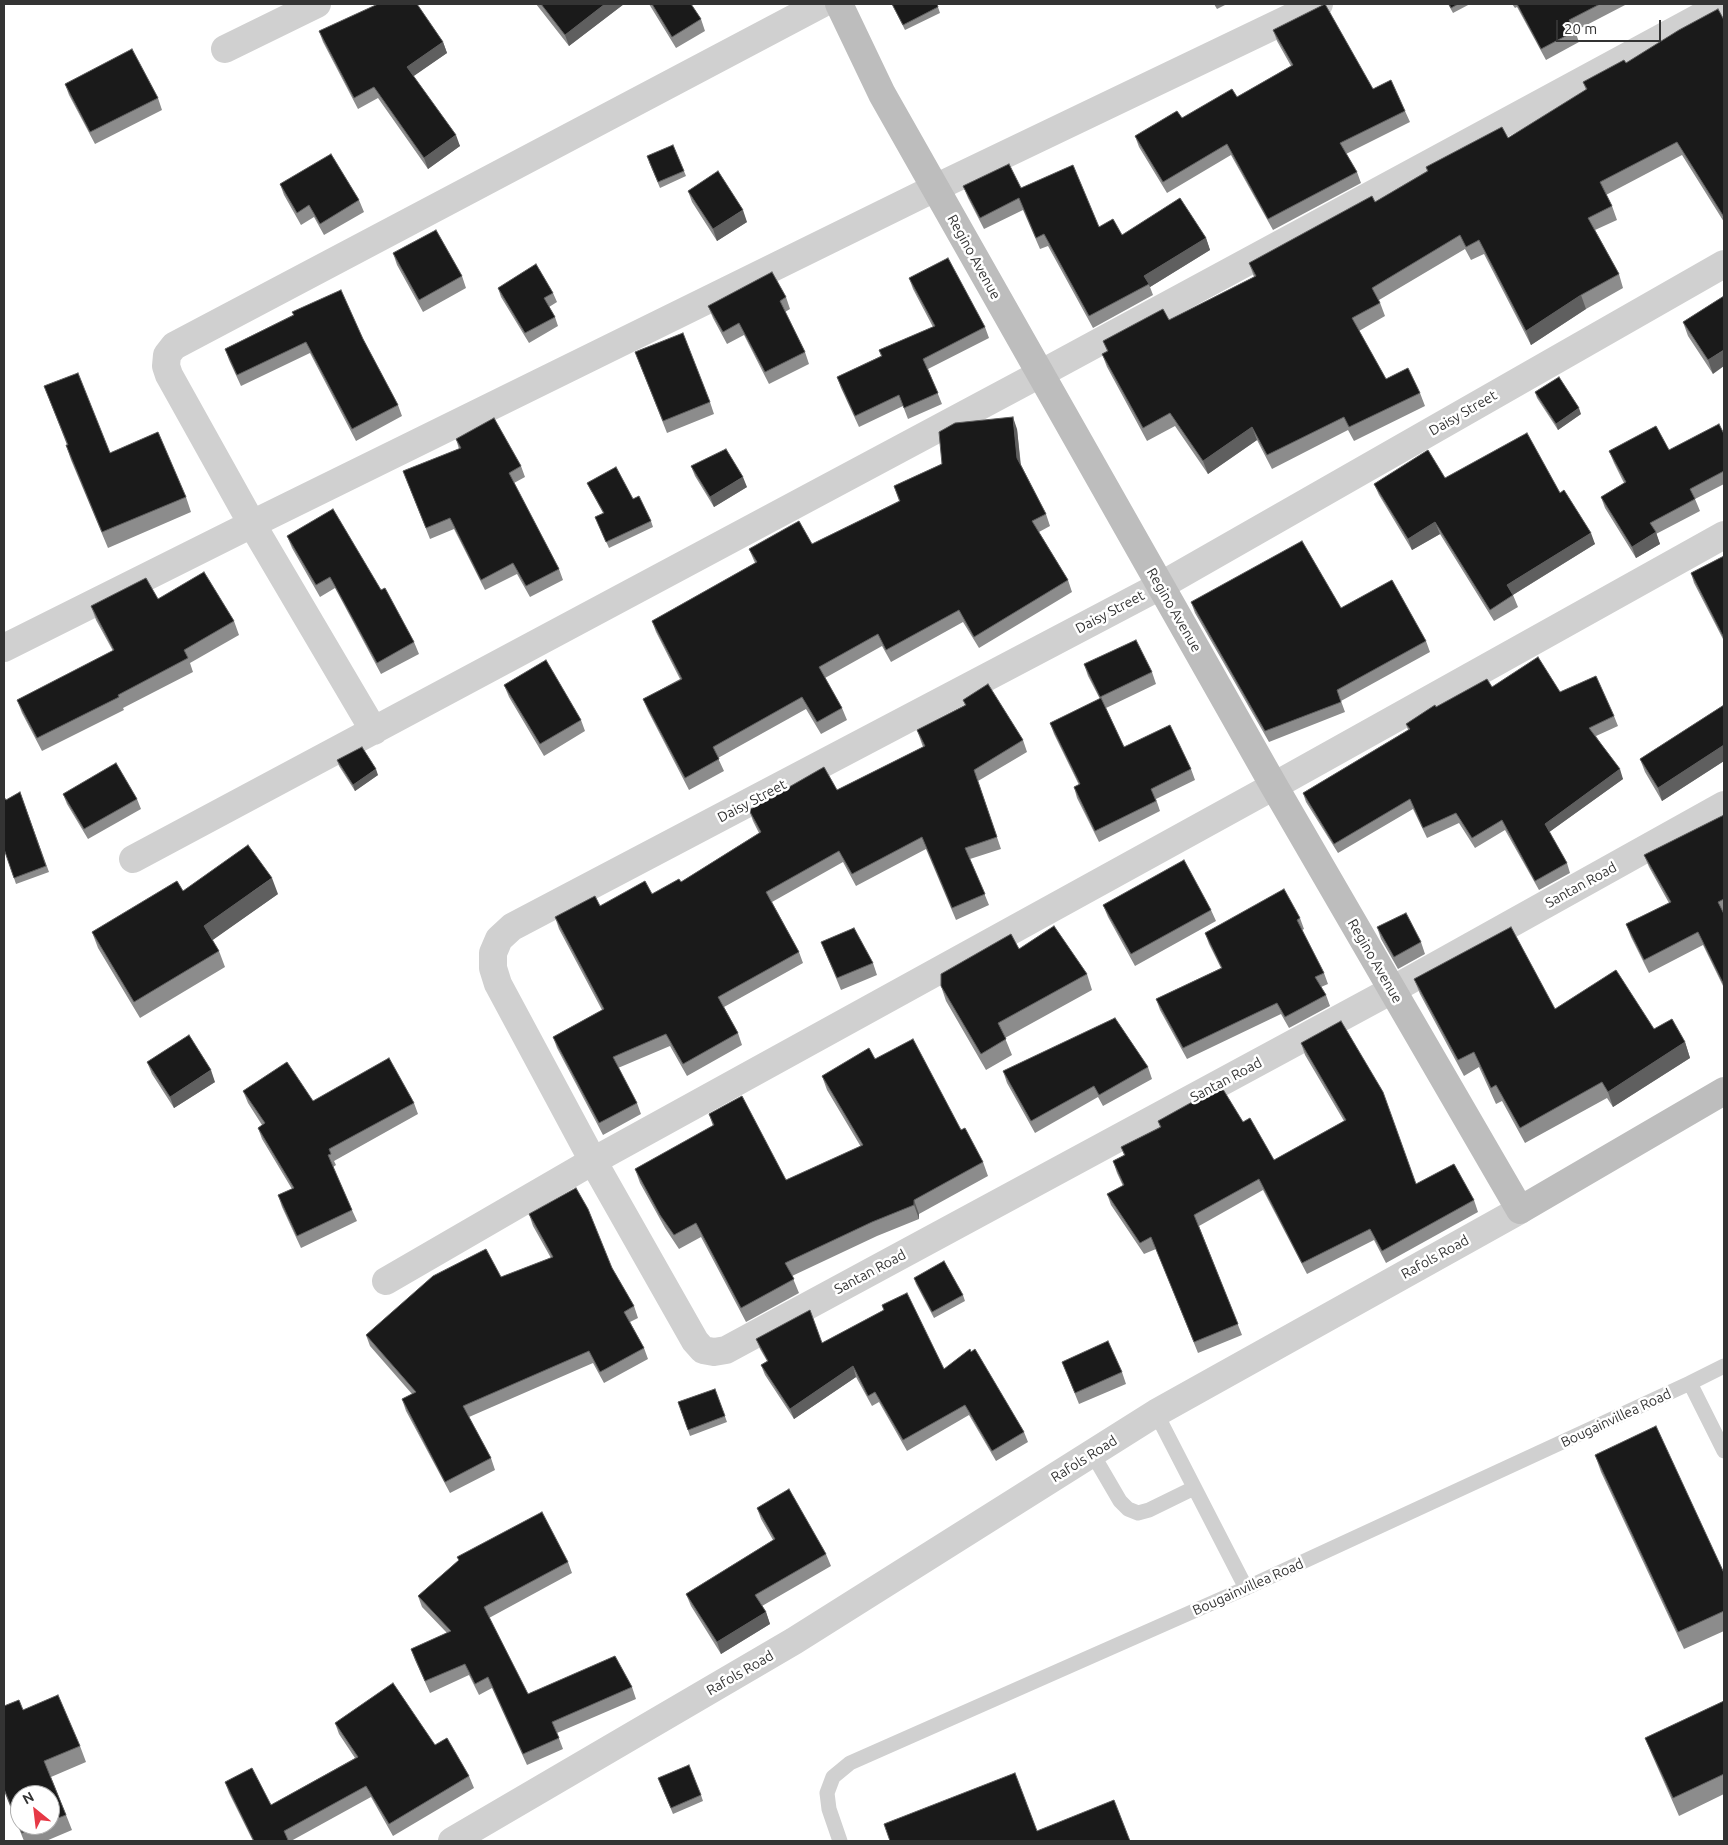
<!DOCTYPE html>
<html>
<head>
<meta charset="utf-8">
<style>
	body { margin:0 }
	#map { position:relative; width:1728px; height:1845px; overflow:hidden; background:#fff; font-family:Ubuntu,sans-serif }
	canvas { display:block }
	.frame { position:absolute; inset:0; border:5px solid #333; pointer-events:none }
	.north { position:absolute; left:10px; top:1785px; width:50px; height:50px; box-sizing:border-box; background:#fff; border:1px solid #adadad; border-radius:50%; rotate:331deg; font-size:14px; font-weight:700; line-height:20px; text-align:center; color:#333 }
	.north::after { content:''; display:block; margin:auto; width:18px; height:22px; background:#e63946; clip-path:polygon(50% 0,100% 100%,50% 72%,0 100%) }
	.scale { position:absolute; left:1556px; top:20px; width:105px; height:22px; box-sizing:border-box; border:2px solid #333; border-top:0; padding-left:6px; font-size:15px; line-height:18px; white-space:nowrap; color:#333; -webkit-text-stroke:4px #fff; paint-order:stroke }
</style>
</head>
<body>
<div id="map">
<canvas width="1728" height="1845"></canvas>
<div class="frame"></div>
<div class="north">N</div>
<div class="scale">20 m</div>
</div>
<script>
const c = document.querySelector('canvas').getContext('2d');
c.lineJoin = 'round';
const shape = rows => new Path2D(rows.map(r => 'M' + r).join(''));
function stroke(path, color, width, dash) { c.strokeStyle = color; c.lineWidth = width; c.lineCap = dash ? 'butt' : 'round'; c.setLineDash(dash || []); c.stroke(path); }
function fillPath(path, color) { c.fillStyle = color; c.fill(path, 'evenodd'); }
function drawText(font, color, halo, rows, align = 'center') {
  c.font = font + ' Ubuntu,sans-serif'; c.lineWidth = 5; c.setLineDash([]); c.textBaseline = 'middle'; c.strokeStyle = halo; c.fillStyle = color; for (const [text, x, y, turn = 0] of rows) {
    c.save(); c.translate(x, y); c.rotate((+turn || 0) * Math.PI / 180); c.textAlign = isNaN(turn) ? turn : align; if (halo) c.strokeText(text, 0, 0); c.fillText(text, 0, 0); c.restore();
  }
}
stroke(shape([
	[1690,1383,1724,1451],
	[1156,1413,1246,1588],
	[1092,1453,1120,1501,1128,1509,1138,1513,1149,1510,1194,1488],
	[840,1841,829,1809,827,1793,833,1777,850,1763,1246,1588,1690,1383,1724,1366]
]), '#d0d0d0', 15);
stroke(shape([
	[225,49,317,4],
	[1724,264,1160,586,512,927,499,939,493,953,493,968,498,984,593,1161,695,1341,703,1350,714,1352,726,1350,1392,990,1724,805],
	[4,648,252,524,935,188,1319,4],
	[374,731,252,524,169,375,166,366,167,355,174,346,821,4],
	[133,859,1040,374,1724,4],
	[386,1281,593,1161,1274,786,1724,535],
	[452,1841,794,1641,1156,1413,1520,1210]
]), '#d0d0d0', 28);
stroke(shape([
	[839,4,882,94,1274,786,1520,1210,1724,1091]
]), '#bdbdbd', 28);
fillPath(shape([
	[536,4,624,4,569,46],
	[649,4,691,4,701,19,705,31,676,48],
	[892,4,937,4,940,13,905,30],
	[1214,4,1227,4,1217,9],
	[1448,4,1470,4,1453,13],
	[1512,4,1627,4,1575,31,1579,42,1546,60,1517,7,1515,8],
	[420,9,443,42,447,53,413,76,460,146,428,169,378,98,358,109,323,42,319,31],
	[1724,20,1724,222,1682,155,1606,195,1612,206,1617,220,1595,230,1619,274,1623,288,1586,309,1531,345,1484,254,1471,260,1465,249,1379,300,1385,316,1359,331,1386,379,1420,393,1425,406,1354,441,1348,430,1272,469,1257,440,1208,474,1175,426,1147,441,1107,367,1102,354,1107,351,1103,341,1169,320,1254,277,1249,263,1375,202,1427,171,1426,167,1508,138,1586,90,1583,82],
	[1273,30,1373,89,1405,111,1410,122,1346,154,1357,172,1361,183,1273,230,1231,155,1167,193,1139,147,1135,136,1237,97,1291,66,1277,41],
	[65,84,158,98,162,110,95,144,69,95],
	[649,162,684,171,686,176,660,188],
	[280,184,359,200,364,212,324,235,314,217,301,225,284,195],
	[963,186,1021,188,1099,227,1122,235,1206,238,1210,250,1150,287,1153,295,1093,328,1048,246,1040,249,1023,210,984,229,968,198],
	[688,191,747,222,717,241,692,202],
	[393,253,462,276,466,288,423,312,397,265],
	[909,278,985,327,989,338,928,369,942,404,908,419,903,406,859,427,841,388,837,377,881,356,879,350,933,327,913,289],
	[498,288,553,293,557,302,549,307,555,317,558,326,529,343,501,297],
	[1724,296,1713,374,1688,336,1683,322],
	[786,297,790,309,785,312,805,352,809,364,769,384,744,335,727,344,713,318,708,306],
	[293,315,363,339,398,405,402,416,356,441,310,353,241,386,229,360,225,349],
	[635,352,710,402,714,414,667,433],
	[44,386,110,453,186,497,191,512,108,548,71,460,66,445,67,445],
	[1535,392,1581,414,1558,430,1537,398],
	[1017,429,1021,465,1046,514,1050,526,1039,532,1068,580,1072,592,979,648,963,622,891,662,882,646,825,678,842,708,847,720,821,734,806,709,718,758,724,771,689,790,648,711,643,699,680,679,656,632,652,621,755,563,749,549,812,544,899,501,894,486],
	[1724,434,1724,484,1695,499,1700,511,1656,534,1660,544,1636,558,1605,508,1601,497,1624,483,1614,463,1609,451,1669,450],
	[456,439,521,466,525,477,514,483,559,569,563,580,530,597,517,574,485,590,454,529,430,539,403,471,459,449],
	[691,466,747,487,714,507,695,476],
	[1445,478,1560,493,1595,544,1513,595,1518,607,1494,621,1440,534,1412,550,1379,495,1374,484],
	[587,483,633,499,651,521,653,527,609,548,595,517,603,513,590,489],
	[287,536,381,590,414,642,419,654,381,674,335,588,320,597,292,548],
	[1724,556,1724,641,1694,583,1691,573],
	[158,599,234,621,239,635,190,663,193,672,123,708,124,710,42,751,22,713,17,700,113,651,96,620,91,606],
	[1191,602,1341,608,1426,641,1430,652,1341,701,1345,712,1269,742,1195,613],
	[1084,664,1152,672,1156,684,1106,708,1124,747,1191,769,1195,780,1156,799,1160,811,1099,842,1077,798,1074,787,1079,785,1054,734,1050,723,1100,699,1088,676],
	[504,685,581,720,585,731,544,756,509,697],
	[1492,687,1560,692,1614,716,1618,726,1596,736,1623,779,1549,832,1567,863,1570,873,1539,890,1505,830,1475,848,1459,823,1427,838,1413,809,1338,853,1306,802,1303,793,1408,730,1406,724,1436,707],
	[963,700,1023,740,1027,752,978,781,1001,849,970,859,989,905,956,920,926,849,856,886,843,862,772,902,799,952,803,963,724,1007,738,1033,742,1045,687,1076,670,1046,618,1068,637,1103,641,1114,603,1135,557,1048,553,1037,602,1010,559,929,555,917,652,894,681,882,759,833,753,821,749,810,837,790,923,747,917,730,965,705],
	[1724,705,1724,761,1662,801,1645,772,1640,759],
	[337,760,378,775,355,791,339,766],
	[20,792,49,872,16,884,6,854,4,852,4,797,6,800],
	[63,794,137,799,141,809,88,839,67,804],
	[1724,815,1724,988,1703,945,1649,973,1631,937,1626,924,1669,903,1649,867,1644,855],
	[183,891,278,894,212,940,219,951,225,967,140,1018,98,948,92,932],
	[1103,905,1211,910,1216,921,1135,966,1108,917],
	[1300,918,1304,929,1302,930,1324,973,1328,984,1321,987,1326,995,1330,1006,1289,1028,1281,1014,1187,1059,1160,1010,1156,999,1221,968,1209,944,1205,933],
	[1377,927,1421,942,1425,954,1398,969,1381,939],
	[821,942,873,963,877,975,841,990],
	[1019,949,1087,974,1092,990,1005,1038,1012,1055,986,1070,946,1001,941,986],
	[1414,979,1654,1029,1685,1042,1690,1058,1613,1107,1607,1098,1525,1143,1502,1101,1496,1104,1479,1067,1464,1076,1420,994],
	[1301,1043,1416,1184,1474,1200,1478,1212,1386,1263,1374,1240,1307,1274,1263,1190,1199,1226,1242,1335,1198,1353,1156,1249,1144,1254,1111,1205,1107,1194,1123,1186,1117,1173,1113,1161,1124,1155,1121,1147,1160,1127,1158,1121,1243,1122,1274,1160,1344,1121,1305,1055],
	[875,1059,961,1130,983,1162,988,1176,919,1214,919,1219,877,1236,792,1276,799,1293,746,1322,701,1237,679,1249,665,1228,640,1183,635,1169,713,1126,709,1114,786,1180,861,1147,827,1090,822,1076],
	[147,1062,215,1082,174,1108,152,1074],
	[1148,1067,1152,1079,1103,1106,1098,1097,1035,1133,1007,1083,1003,1071],
	[243,1091,313,1101,414,1103,418,1114,334,1161,336,1165,333,1167,352,1210,357,1221,301,1248,282,1207,278,1195,292,1189,262,1139,258,1128,262,1125,248,1103],
	[529,1214,612,1268,634,1306,638,1318,630,1322,644,1348,648,1359,604,1383,593,1363,469,1417,491,1458,495,1470,450,1493,406,1411,402,1399,412,1394,370,1346,366,1335,501,1277,551,1258,533,1226],
	[914,1278,963,1295,965,1301,934,1318,916,1284],
	[882,1305,944,1369,1024,1432,1028,1442,996,1461,969,1415,907,1451,879,1402,872,1406,856,1377,794,1419,765,1375,761,1365,767,1361,760,1349,756,1339,822,1343,884,1310],
	[1062,1362,1122,1372,1126,1384,1079,1404],
	[715,1389,727,1422,690,1436,678,1402],
	[1595,1455,1724,1573,1724,1631,1684,1649,1601,1472],
	[757,1508,826,1554,831,1566,762,1606,766,1612,770,1624,721,1654,691,1606,686,1594,773,1540,761,1519],
	[457,1557,568,1562,572,1573,489,1618,528,1694,632,1687,636,1699,557,1733,563,1749,527,1765,492,1688,479,1695,469,1675,430,1693,415,1660,411,1649,447,1633,422,1607,418,1596,459,1560],
	[1724,1701,1724,1794,1679,1816,1652,1755,1645,1738],
	[4,1706,23,1710,80,1746,86,1762,51,1777,72,1830,46,1841,24,1841,4,1791],
	[50,1795,50,1825,20,1825],
	[335,1723,435,1745,469,1776,474,1788,393,1836,371,1797,291,1841,253,1841,229,1793,225,1782,271,1805,355,1758,339,1734],
	[658,1778,701,1795,703,1801,673,1814]
]), '#8c8c8c');
fillPath(shape([
	[605,4,624,4,569,46,565,35],
	[443,42,447,53,411,78,407,67],
	[456,135,460,146,428,169,424,158],
	[743,210,747,222,717,241,713,229],
	[1206,238,1210,250,1150,287,1144,276],
	[1581,295,1586,309,1531,345,1526,331],
	[1724,350,1724,366,1713,374,1708,360],
	[1579,408,1581,414,1558,430,1556,424],
	[1013,417,1017,429,1021,470,1017,458],
	[1252,427,1257,440,1208,474,1203,461],
	[743,477,747,487,714,507,710,497],
	[1435,522,1440,534,1412,550,1408,539],
	[1656,532,1660,544,1636,558,1632,547],
	[1591,533,1595,544,1511,596,1507,585],
	[1724,745,1724,761,1662,801,1658,788],
	[376,769,378,775,355,791,353,785],
	[1620,769,1623,779,1548,833,1545,824],
	[272,878,278,894,210,942,204,926],
	[1685,1042,1690,1058,1613,1107,1608,1092],
	[211,1070,215,1082,174,1108,170,1097],
	[914,1200,919,1214,919,1219,914,1205],
	[853,1366,856,1377,794,1419,790,1409],
	[766,1612,770,1624,721,1654,717,1642]
]), '#5f5f5f');
const building = shape([
	[378,4,417,4,443,42,407,67,456,135,424,158,374,87,354,98,319,31,378,4],
	[541,4,605,4,565,35,541,4],
	[652,4,691,4,701,19,672,37,652,4],
	[892,4,937,4,938,7,903,25,892,4],
	[1325,4,1373,89,1391,80,1405,111,1340,143,1357,172,1268,219,1227,144,1163,182,1135,136,1177,111,1182,118,1232,89,1237,97,1293,65,1273,30,1325,4],
	[1449,4,1458,4,1451,8,1449,4],
	[1517,4,1600,4,1569,20,1575,31,1541,49,1517,4],
	[1718,9,1724,20,1724,217,1677,142,1600,182,1612,206,1588,218,1619,274,1581,295,1526,331,1479,240,1466,247,1460,235,1372,288,1380,303,1352,318,1386,379,1408,368,1420,393,1349,427,1344,417,1267,455,1252,427,1203,461,1170,413,1143,428,1102,354,1108,351,1103,341,1163,309,1169,320,1256,276,1249,263,1372,196,1375,202,1428,171,1426,167,1502,127,1508,138,1587,89,1583,82,1624,60,1626,63,1679,30,1718,9],
	[132,49,158,98,90,132,65,84,132,49],
	[673,145,684,171,658,182,647,156,673,145],
	[331,154,359,200,320,224,309,205,297,213,280,184,331,154],
	[1009,164,1021,188,1073,165,1099,227,1113,219,1122,235,1180,198,1206,238,1144,276,1149,284,1089,316,1044,234,1036,238,1019,198,980,218,963,186,1009,164],
	[718,171,743,210,713,229,688,191,718,171],
	[436,230,462,276,419,300,393,253,436,230],
	[948,258,985,327,923,359,938,393,904,408,899,395,855,416,837,377,882,356,879,350,935,326,909,278,948,258],
	[536,264,553,293,544,298,555,317,525,333,498,288,536,264],
	[772,272,786,297,780,301,805,352,765,372,739,323,723,332,708,306,772,272],
	[341,290,363,339,398,405,352,429,306,342,237,375,225,349,294,315,292,312,341,290],
	[1724,296,1724,350,1708,360,1683,322,1724,296],
	[683,333,710,402,663,421,635,352,683,333],
	[78,373,110,453,158,432,186,497,102,532,66,445,68,445,44,386,78,373],
	[1559,377,1579,408,1556,424,1535,392,1559,377],
	[1013,417,1017,458,1046,514,1032,521,1068,580,974,637,959,610,886,650,878,634,819,667,842,708,817,722,802,697,713,747,719,759,685,778,643,699,682,679,652,621,757,562,749,549,799,521,812,544,900,501,894,486,942,464,939,432,955,423,1013,417],
	[494,418,521,466,509,473,559,569,526,586,513,563,481,580,450,518,426,528,403,471,461,448,456,439,494,418],
	[1719,424,1724,434,1724,471,1690,489,1695,499,1650,523,1656,532,1632,547,1601,497,1626,482,1609,451,1656,426,1669,450,1719,424],
	[1527,433,1560,493,1564,490,1591,533,1507,585,1513,595,1490,610,1435,522,1408,539,1374,484,1428,450,1445,478,1527,433],
	[726,449,743,477,710,497,691,466,726,449],
	[616,467,633,499,639,496,651,521,606,542,595,517,604,513,587,483,616,467],
	[333,509,381,590,385,588,414,642,377,663,330,577,316,585,287,536,333,509],
	[1302,541,1341,608,1392,580,1426,641,1337,690,1341,702,1265,731,1191,602,1302,541],
	[1724,556,1724,638,1691,573,1724,556],
	[204,572,234,621,184,650,188,658,118,695,119,697,37,738,17,700,114,650,91,606,146,578,158,599,204,572],
	[1136,640,1152,672,1100,697,1084,664,1136,640],
	[1538,657,1560,692,1596,676,1614,716,1589,728,1620,769,1545,824,1567,863,1535,881,1502,820,1472,838,1456,813,1423,828,1410,799,1334,844,1303,793,1410,729,1406,724,1435,705,1436,707,1487,679,1492,687,1538,657],
	[546,660,581,720,540,744,504,685,546,660],
	[988,684,1023,740,974,770,997,837,965,848,985,894,952,908,922,837,852,874,839,851,766,892,799,952,718,997,738,1033,683,1064,666,1034,613,1057,637,1103,599,1123,553,1037,604,1009,555,917,595,896,600,906,645,881,652,894,679,879,681,882,761,832,749,810,824,767,837,790,925,746,917,730,966,705,963,700,988,684],
	[1101,698,1124,747,1170,725,1191,769,1151,789,1156,801,1095,831,1074,787,1080,784,1050,723,1101,698],
	[1724,705,1724,745,1658,788,1640,759,1724,705],
	[362,747,376,769,353,785,337,760,362,747],
	[116,763,137,799,84,829,63,794,116,763],
	[20,792,46,866,14,878,4,849,4,797,6,800,20,792],
	[1724,815,1724,899,1718,902,1724,914,1724,985,1698,932,1644,960,1626,924,1671,902,1644,855,1724,815],
	[248,845,272,878,204,926,219,951,134,1002,92,932,177,881,183,891,248,845],
	[1184,860,1211,910,1131,954,1103,905,1184,860],
	[1284,889,1300,918,1297,920,1324,973,1315,977,1326,995,1285,1017,1277,1003,1183,1048,1156,999,1222,968,1205,933,1284,889],
	[1406,913,1421,942,1394,957,1377,927,1406,913],
	[1054,926,1087,974,998,1023,1006,1039,981,1054,941,986,941,974,1011,934,1019,949,1054,926],
	[1511,927,1555,1009,1616,970,1654,1029,1672,1019,1685,1042,1608,1092,1602,1082,1520,1128,1496,1085,1491,1088,1474,1052,1458,1060,1414,979,1511,927],
	[854,928,873,963,837,978,821,942,854,928],
	[1115,1018,1148,1067,1099,1095,1094,1086,1031,1121,1003,1071,1115,1018],
	[1341,1021,1383,1092,1416,1184,1454,1164,1474,1200,1382,1251,1370,1229,1302,1263,1259,1179,1194,1215,1238,1324,1194,1342,1151,1237,1140,1243,1107,1194,1124,1185,1113,1161,1125,1155,1121,1147,1161,1127,1158,1121,1221,1086,1243,1122,1250,1118,1274,1160,1346,1120,1301,1043,1341,1021],
	[189,1035,211,1070,170,1097,147,1062,189,1035],
	[913,1039,961,1130,965,1128,983,1162,914,1200,914,1205,872,1222,785,1263,794,1279,741,1308,696,1223,674,1235,660,1215,635,1169,714,1125,709,1114,742,1096,786,1180,863,1145,822,1076,869,1048,875,1059,913,1039],
	[389,1058,414,1103,329,1149,331,1154,328,1155,352,1210,297,1236,278,1195,294,1188,258,1128,265,1123,243,1091,287,1062,313,1101,389,1058],
	[576,1188,588,1209,612,1268,634,1306,624,1312,644,1348,600,1372,589,1351,463,1406,491,1458,445,1482,402,1399,416,1392,366,1335,433,1276,486,1249,501,1277,553,1257,529,1214,576,1188],
	[944,1261,963,1295,932,1312,914,1278,944,1261],
	[907,1293,944,1369,970,1349,971,1352,975,1349,1024,1432,992,1451,965,1405,903,1440,875,1392,868,1396,853,1366,790,1409,761,1365,768,1361,756,1339,810,1310,822,1343,884,1310,882,1305,907,1293],
	[1108,1341,1122,1372,1075,1393,1062,1362,1108,1341],
	[715,1389,725,1416,688,1430,678,1402,715,1389],
	[1656,1426,1724,1573,1724,1611,1678,1632,1595,1455,1656,1426],
	[789,1489,826,1554,755,1595,766,1612,717,1642,686,1594,775,1539,757,1508,789,1489],
	[542,1512,568,1562,484,1607,528,1694,615,1656,632,1687,552,1722,559,1738,523,1754,488,1677,475,1684,465,1664,425,1681,411,1649,451,1631,418,1596,459,1560,457,1557,542,1512],
	[393,1683,435,1745,447,1738,469,1776,389,1824,366,1786,284,1831,288,1840,285,1841,254,1841,225,1782,252,1768,271,1805,358,1757,335,1723,393,1683],
	[58,1695,80,1746,44,1761,66,1815,50,1821,50,1795,20,1795,20,1825,41,1825,22,1833,4,1789,4,1706,19,1700,23,1710,58,1695],
	[1724,1701,1724,1774,1673,1798,1645,1738,1724,1701],
	[689,1765,701,1795,671,1808,658,1778,689,1765],
	[1015,1773,1037,1831,1114,1800,1130,1841,890,1841,884,1824,1015,1773]
]);
fillPath(building, '#1a1a1a');
stroke(building, '#5f5f5f', 1);
drawText('14px', '#333', '#fff', [
	["Regino Avenue",974,257,61],
	["Daisy Street",1463,413,-30],
	["Regino Avenue",1174,610,60],
	["Daisy Street",1110,612,-28],
	["Daisy Street",752,801,-28],
	["Santan Road",1581,885,-29],
	["Regino Avenue",1375,961,60],
	["Santan Road",1226,1080,-28],
	["Rafols Road",1435,1257,-29],
	["Santan Road",870,1272,-28],
	["Bougainvillea Road",1616,1418,-25],
	["Rafols Road",1084,1459,-32],
	["Bougainvillea Road",1248,1587,-24],
	["Rafols Road",740,1673,-30]
]);
</script>
</body>
</html>
